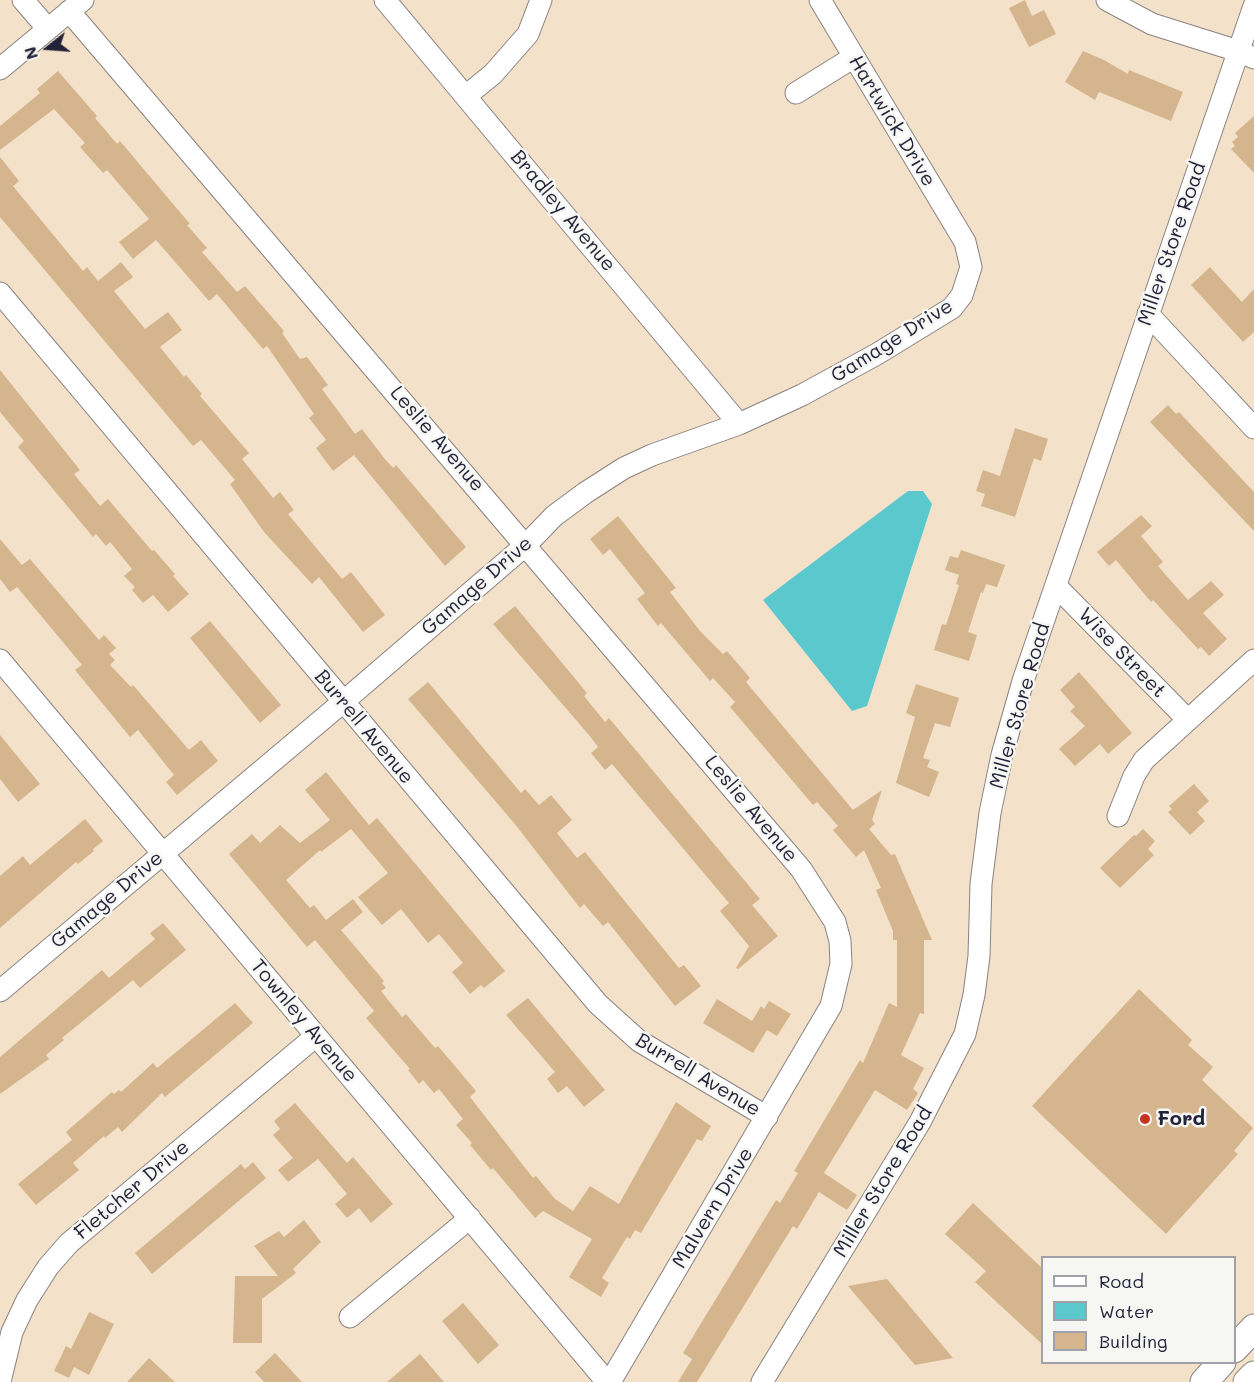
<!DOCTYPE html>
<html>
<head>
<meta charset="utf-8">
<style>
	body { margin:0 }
	#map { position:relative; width:1254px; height:1382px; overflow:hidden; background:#f3e2c9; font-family:Mali,sans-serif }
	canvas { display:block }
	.legend { position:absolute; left:1041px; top:1256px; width:195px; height:108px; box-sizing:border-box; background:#f6f6f2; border:2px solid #a1a1a9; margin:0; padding:8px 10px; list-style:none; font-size:18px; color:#22223b }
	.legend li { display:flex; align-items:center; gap:12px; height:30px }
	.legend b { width:30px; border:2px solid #a1a1a9 }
	.north { position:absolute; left:18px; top:18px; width:60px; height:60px; -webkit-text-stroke:4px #f6f6f2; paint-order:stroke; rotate:253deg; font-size:16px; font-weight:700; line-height:24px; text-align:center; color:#22223b }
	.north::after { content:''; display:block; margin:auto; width:21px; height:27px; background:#22223b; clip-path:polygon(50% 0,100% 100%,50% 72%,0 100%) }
</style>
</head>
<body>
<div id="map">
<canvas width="1254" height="1382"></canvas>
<ul class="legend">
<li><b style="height:8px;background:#fff"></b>Road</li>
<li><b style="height:16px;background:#5bc8ce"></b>Water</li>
<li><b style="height:16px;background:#d5b58d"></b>Building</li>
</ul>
<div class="north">N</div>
</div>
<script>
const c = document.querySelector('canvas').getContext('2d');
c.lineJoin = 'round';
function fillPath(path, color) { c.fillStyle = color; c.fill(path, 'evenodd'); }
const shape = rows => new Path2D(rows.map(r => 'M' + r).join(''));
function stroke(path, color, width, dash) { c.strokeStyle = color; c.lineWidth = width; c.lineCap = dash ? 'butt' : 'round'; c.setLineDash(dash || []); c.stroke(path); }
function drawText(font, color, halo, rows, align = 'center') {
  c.font = font + ' Mali,sans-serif'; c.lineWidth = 5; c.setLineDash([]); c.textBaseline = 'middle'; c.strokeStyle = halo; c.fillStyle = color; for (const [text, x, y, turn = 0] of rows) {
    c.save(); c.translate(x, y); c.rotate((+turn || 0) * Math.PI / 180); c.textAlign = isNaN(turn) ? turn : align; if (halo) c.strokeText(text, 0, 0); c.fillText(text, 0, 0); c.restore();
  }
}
fillPath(shape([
	[908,491,923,491,932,504,867,706,852,711,763,600]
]), '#5bc8ce');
fillPath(shape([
	[1025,0,1032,16,1044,10,1056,34,1029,47,1009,8],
	[1083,51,1104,60,1128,74,1129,70,1183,92,1171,121,1099,92,1095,100,1065,82],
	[58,71,97,116,95,118,117,144,120,141,190,224,187,225,207,248,202,252,237,292,245,286,284,331,282,333,300,359,307,357,328,385,322,389,355,434,362,429,384,458,393,468,396,465,466,547,445,566,354,455,333,471,316,448,326,440,309,418,314,414,267,346,263,349,217,294,209,301,156,240,133,259,119,242,149,219,107,170,103,173,80,147,85,143,54,109,0,150,0,126,40,93,37,89],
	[1254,116,1254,173,1231,149,1235,146,1232,142,1238,137,1235,133],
	[0,157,19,181,13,186,83,271,87,267,98,281,121,262,133,277,114,291,145,329,168,312,182,330,160,347,184,377,186,375,202,394,200,396,249,453,242,459,273,498,280,492,294,510,288,514,342,579,351,572,385,615,363,632,319,577,312,584,264,532,230,484,235,480,201,440,193,446,0,217],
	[1210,267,1242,302,1254,289,1254,332,1243,342,1191,285],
	[0,370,80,470,74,474,100,506,108,499,152,551,154,550,175,574,173,576,189,594,168,612,153,595,143,603,132,590,135,587,124,576,132,569,110,542,106,546,96,534,93,537,18,447,24,441,0,412],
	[1168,405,1176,414,1179,412,1254,492,1254,531,1150,422],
	[1015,428,1048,439,1041,461,1034,458,1015,517,981,506,985,494,976,491,983,470,1000,476],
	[1141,515,1152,526,1141,536,1163,562,1158,566,1188,600,1211,581,1224,595,1203,613,1227,639,1209,656,1201,647,1198,649,1153,600,1151,602,1116,560,1109,566,1097,552],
	[618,516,676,588,670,592,700,631,723,654,727,651,750,678,746,682,853,810,882,790,872,820,875,824,869,829,891,855,895,854,932,940,924,940,924,1014,920,1013,901,1055,924,1068,913,1089,918,1093,907,1110,875,1090,824,1173,857,1195,847,1210,819,1192,797,1229,793,1226,697,1382,678,1382,692,1359,683,1353,776,1200,780,1203,798,1173,794,1171,860,1060,863,1063,889,1003,897,1007,897,940,893,940,893,931,876,890,881,888,864,850,856,857,833,830,838,826,817,802,813,805,730,707,735,702,713,678,710,681,661,623,658,626,637,599,645,593,610,549,603,555,590,539],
	[0,539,22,565,30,559,99,640,104,635,116,648,109,654,115,660,110,665,131,687,133,685,189,750,201,740,218,761,177,795,166,782,174,775,138,730,130,737,75,670,82,665,17,587,10,592,0,579],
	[961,550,1005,565,997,587,986,584,983,593,981,592,968,632,977,635,969,661,934,650,942,624,946,625,959,585,956,584,959,575,945,570,950,556,958,558],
	[515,606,587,693,584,696,605,722,609,718,760,899,752,905,778,936,738,969,736,968,749,946,720,911,729,903,612,764,605,770,591,753,598,747,589,735,493,624],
	[210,621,281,705,260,723,190,638],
	[1079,672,1132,733,1108,754,1100,744,1075,766,1059,749,1085,726,1070,711,1075,707,1060,690],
	[428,682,521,793,525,789,539,805,551,795,572,820,557,833,577,858,585,852,679,968,684,965,701,986,675,1006,608,922,603,926,584,904,580,908,514,823,408,699],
	[916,684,959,698,950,727,935,723,923,758,930,760,927,767,939,772,929,797,896,783,915,717,906,713],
	[0,735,40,784,18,802,0,779],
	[326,772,369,825,377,818,505,971,484,988,481,985,470,994,452,972,463,963,439,934,428,943,401,909,382,925,358,897,388,873,351,829,321,852,320,850,286,880,310,908,314,905,326,920,353,899,363,912,341,930,384,981,382,983,386,988,381,991,402,1017,406,1014,435,1048,438,1046,476,1091,470,1097,533,1178,536,1176,555,1199,573,1211,590,1186,619,1204,676,1102,711,1126,702,1141,697,1139,641,1233,635,1230,630,1239,627,1237,602,1278,609,1283,601,1297,569,1277,592,1239,543,1211,535,1218,493,1168,491,1170,470,1145,472,1143,456,1125,463,1119,439,1089,434,1093,423,1080,419,1084,408,1070,410,1069,366,1018,374,1011,315,940,307,947,229,854,252,834,260,843,280,825,300,843,330,820,305,790],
	[1194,784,1209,801,1197,812,1205,821,1190,835,1168,812,1172,809,1169,806],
	[85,819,103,841,93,849,94,851,78,864,76,862,0,928,0,876,23,856,30,865],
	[1143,829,1155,841,1148,849,1154,855,1120,888,1100,868,1134,835,1136,836],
	[163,923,186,950,140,988,133,980,62,1038,64,1040,46,1055,49,1059,0,1094,0,1057,102,970,109,978,155,939,150,933],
	[1139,989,1192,1040,1188,1045,1213,1067,1202,1080,1253,1128,1234,1151,1238,1154,1166,1234,1032,1106],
	[528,998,605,1090,584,1107,567,1086,558,1093,547,1079,555,1072,506,1015],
	[717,999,752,1021,761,1006,764,1009,769,1001,791,1014,777,1036,767,1030,753,1053,703,1023],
	[235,1003,253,1023,165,1097,162,1093,122,1132,118,1127,105,1138,104,1136,73,1163,79,1170,36,1205,18,1184,72,1140,66,1132,112,1092,114,1094,119,1090,121,1092,153,1063,157,1068],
	[295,1103,347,1163,353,1157,393,1204,371,1223,359,1208,347,1218,335,1204,347,1194,318,1159,288,1182,278,1170,293,1158,273,1135,280,1129,274,1121],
	[253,1162,266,1178,152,1274,135,1253,241,1164,245,1169],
	[973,1203,1042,1268,1042,1344,975,1282,986,1271,945,1234],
	[304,1220,321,1242,293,1269,296,1273,262,1299,262,1343,233,1343,235,1276,278,1276,254,1246,279,1231,284,1237],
	[887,1279,953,1358,915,1365,848,1286],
	[463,1303,499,1345,478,1364,442,1321],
	[89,1312,114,1324,89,1375,74,1367,69,1378,54,1371,66,1346,71,1349],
	[275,1353,302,1382,264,1382,255,1372],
	[420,1354,444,1382,387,1382],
	[149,1358,175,1382,127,1382]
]), '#d5b58d');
const minor = shape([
	[23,0,48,29],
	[385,0,739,424],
	[1107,0,1152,24,1238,51,1254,58],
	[69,11,801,869,835,922,840,941,841,964,831,1006,610,1382],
	[0,69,83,0],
	[796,93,854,57],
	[467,95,493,74,528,34,541,0],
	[0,293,598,1004,639,1041,767,1117],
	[1148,314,1254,428],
	[1057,587,1187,719],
	[0,660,607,1382],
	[1118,816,1134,776,1144,760,1254,660],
	[0,991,343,702,527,544,554,516,585,493,624,468,652,455,739,424,802,395,877,354,952,308,962,295,971,267,965,242,820,0],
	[350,1317,470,1218],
	[0,1382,12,1332,27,1300,48,1267,69,1243,316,1036],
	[762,1382,920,1122,965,1034,974,995,979,956,981,884,990,813,1002,755,1023,681,1254,6]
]);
const major = shape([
	[1234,1349,1254,1328],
	[1204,1382,1222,1362],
	[1247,1382,1254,1375]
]);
stroke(minor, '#8a8282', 23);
stroke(major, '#8a8282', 29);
stroke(minor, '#fff', 21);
stroke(major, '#fff', 27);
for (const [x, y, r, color] of [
	[1145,1119,6,"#c8321e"]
]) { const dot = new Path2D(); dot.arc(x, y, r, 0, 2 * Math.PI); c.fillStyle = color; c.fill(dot); stroke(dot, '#f6f6f2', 2); }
drawText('20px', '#22223b', '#f6f6f2', [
	["Hartwick Drive",892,121,59],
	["Bradley Avenue",563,211,50],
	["Miller Store Road",1172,244,-71],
	["Gamage Drive",892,341,-32],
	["Leslie Avenue",437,439,49],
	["Gamage Drive",477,586,-41],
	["Wise Street",1122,653,46],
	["Miller Store Road",1020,706,-74],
	["Burrell Avenue",364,727,50],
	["Leslie Avenue",751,809,50],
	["Gamage Drive",107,900,-40],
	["Townley Avenue",304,1021,50],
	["Burrell Avenue",698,1075,31],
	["Miller Store Road",883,1182,-59],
	["Fletcher Drive",132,1190,-40],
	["Malvern Drive",713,1208,-59]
]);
drawText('bold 20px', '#22223b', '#f6f6f2', [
	["Ford",1157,1119]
], 'left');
</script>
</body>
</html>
